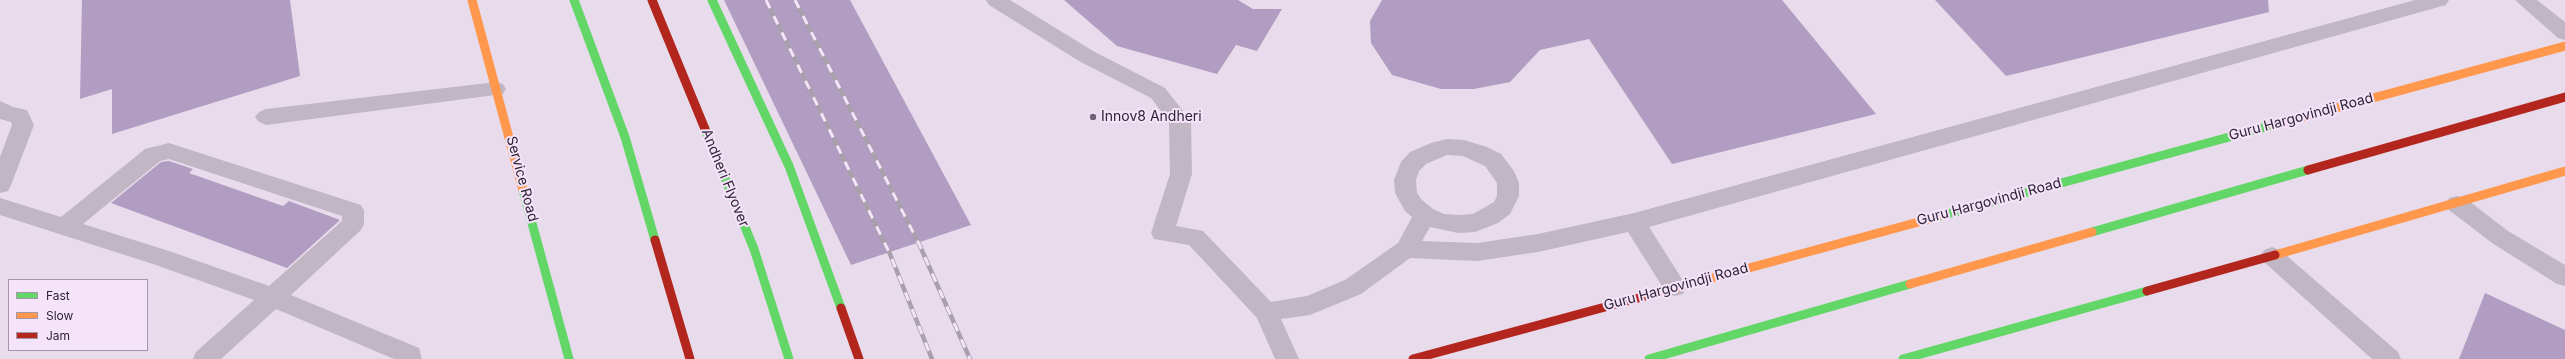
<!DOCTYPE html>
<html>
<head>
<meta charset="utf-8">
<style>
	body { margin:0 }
	#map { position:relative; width:2565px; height:359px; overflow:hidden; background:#e8dcec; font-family:Inter,sans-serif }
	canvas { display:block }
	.legend { position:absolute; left:8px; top:279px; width:140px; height:72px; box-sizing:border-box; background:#f5e3fa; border:1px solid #a597ab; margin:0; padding:5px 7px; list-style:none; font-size:12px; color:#2e2534 }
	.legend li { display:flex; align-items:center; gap:8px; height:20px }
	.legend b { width:20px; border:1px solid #a597ab }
</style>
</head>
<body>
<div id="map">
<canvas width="2565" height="359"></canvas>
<ul class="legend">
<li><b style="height:5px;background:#63d668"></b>Fast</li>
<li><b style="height:5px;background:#ff974d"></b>Slow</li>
<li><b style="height:5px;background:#b3261e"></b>Jam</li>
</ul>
</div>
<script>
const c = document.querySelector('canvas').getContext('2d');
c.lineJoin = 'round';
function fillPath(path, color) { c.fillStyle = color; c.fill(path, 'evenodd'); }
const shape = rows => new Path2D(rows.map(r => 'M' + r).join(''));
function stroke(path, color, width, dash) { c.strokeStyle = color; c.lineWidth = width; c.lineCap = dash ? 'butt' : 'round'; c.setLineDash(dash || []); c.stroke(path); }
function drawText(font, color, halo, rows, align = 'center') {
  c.font = font + ' Inter,sans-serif'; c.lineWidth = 4; c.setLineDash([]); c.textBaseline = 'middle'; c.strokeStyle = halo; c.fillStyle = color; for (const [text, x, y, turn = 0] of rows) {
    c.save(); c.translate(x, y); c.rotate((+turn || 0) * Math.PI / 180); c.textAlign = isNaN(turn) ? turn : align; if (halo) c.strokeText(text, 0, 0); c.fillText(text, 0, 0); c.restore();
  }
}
fillPath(shape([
	[82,0,290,0,300,76,112,134,112,89,80,99],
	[724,0,850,0,971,225,851,265],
	[1064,0,1238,0,1253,9,1282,9,1257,51,1236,45,1217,74,1117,46],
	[1382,0,1782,0,1876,114,1672,164,1589,39,1540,50,1510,82,1474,89,1441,89,1392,75,1371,43,1370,21],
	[1935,0,2268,0,2269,12,2006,76],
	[169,161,193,169,189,173,283,206,289,201,340,220,287,268,111,203,161,162],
	[2485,293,2565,330,2565,359,2459,359]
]), '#b09dc1');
fillPath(shape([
	[986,0,1010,0,1093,51,1165,88,1191,121,1192,174,1176,226,1203,231,1271,302,1307,296,1345,280,1398,243,1412,217,1405,211,1395,193,1394,180,1401,162,1410,152,1431,143,1447,139,1464,140,1487,147,1501,154,1514,171,1519,183,1519,196,1510,214,1498,223,1475,232,1458,233,1430,227,1422,241,1477,243,1538,234,1634,213,2415,0,2449,0,2446,5,1649,227,1687,287,1683,294,1675,296,1667,294,1628,232,1538,252,1477,261,1410,258,1361,294,1310,315,1281,319,1299,359,1275,359,1257,318,1189,245,1154,239,1151,233,1170,174,1169,122,1151,98,1079,61,989,5,986,0],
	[1447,155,1463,156,1485,166,1497,183,1497,196,1494,202,1473,214,1458,215,1444,214,1433,209,1421,199,1417,193,1416,180,1419,171,1426,164,1447,155],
	[2515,0,2537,0,2565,22,2565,40,2558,38,2515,0],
	[496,82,503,84,506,89,503,94,266,125,259,122,255,117,259,112,266,109,496,82],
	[2272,247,2280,250,2398,352,2401,359,2372,359,2264,262,2260,256,2264,250,2272,247]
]), '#c0b6c4');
fillPath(shape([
	[0,101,13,107,27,110,34,125,11,185,8,191,0,193,0,157,12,125,11,122,0,119,0,101],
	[169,143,361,205,364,211,364,224,361,230,291,295,419,348,422,359,394,359,276,309,221,359,193,359,196,352,254,300,153,264,0,215,0,198,61,217,145,149,169,143],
	[169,159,342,216,342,221,269,286,169,251,83,224,160,161,169,159],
	[2457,196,2465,198,2508,231,2565,265,2565,286,2557,284,2492,243,2449,210,2446,204,2449,198,2457,196]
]), '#c0b6c4');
stroke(shape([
	[574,0,625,137,655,240],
	[712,0,789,166,841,308],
	[705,129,754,249,789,359],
	[523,190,569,359],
	[1937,217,2273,125],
	[2092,232,2308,170],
	[1649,359,1910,284],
	[1903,359,2147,291]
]), '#63d668', 9);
stroke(shape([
	[472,0,523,190],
	[2273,125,2565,46],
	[2275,255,2565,171],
	[1910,284,2092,232],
	[1653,294,1937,217]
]), '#ff974d', 9);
stroke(shape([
	[652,0,705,129],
	[2308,170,2565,97],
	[655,240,690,359],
	[2147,291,2275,255],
	[841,308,859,359],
	[1413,359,1653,294]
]), '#b3261e', 9);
const rail = shape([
	[766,0,890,254,932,359],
	[795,0,920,246,970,359]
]);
stroke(rail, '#a8a0ac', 4.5);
stroke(rail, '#f5e3fa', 3, [9]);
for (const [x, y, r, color] of [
	[1093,117,4,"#6f6574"]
]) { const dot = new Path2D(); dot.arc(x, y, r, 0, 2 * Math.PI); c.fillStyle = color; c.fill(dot); stroke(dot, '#f5e3fa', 1.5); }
drawText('14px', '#2e2534', '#f5e3fa', [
	["Innov8 Andheri",1101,117]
], 'left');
drawText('14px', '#2e2534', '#f5e3fa', [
	["Guru Hargovindji Road",2301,117,-15],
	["Andheri Flyover",725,178,68],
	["Service Road",522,179,75],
	["Guru Hargovindji Road",1989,202,-15],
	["Guru Hargovindji Road",1676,287,-15]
]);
</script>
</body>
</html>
